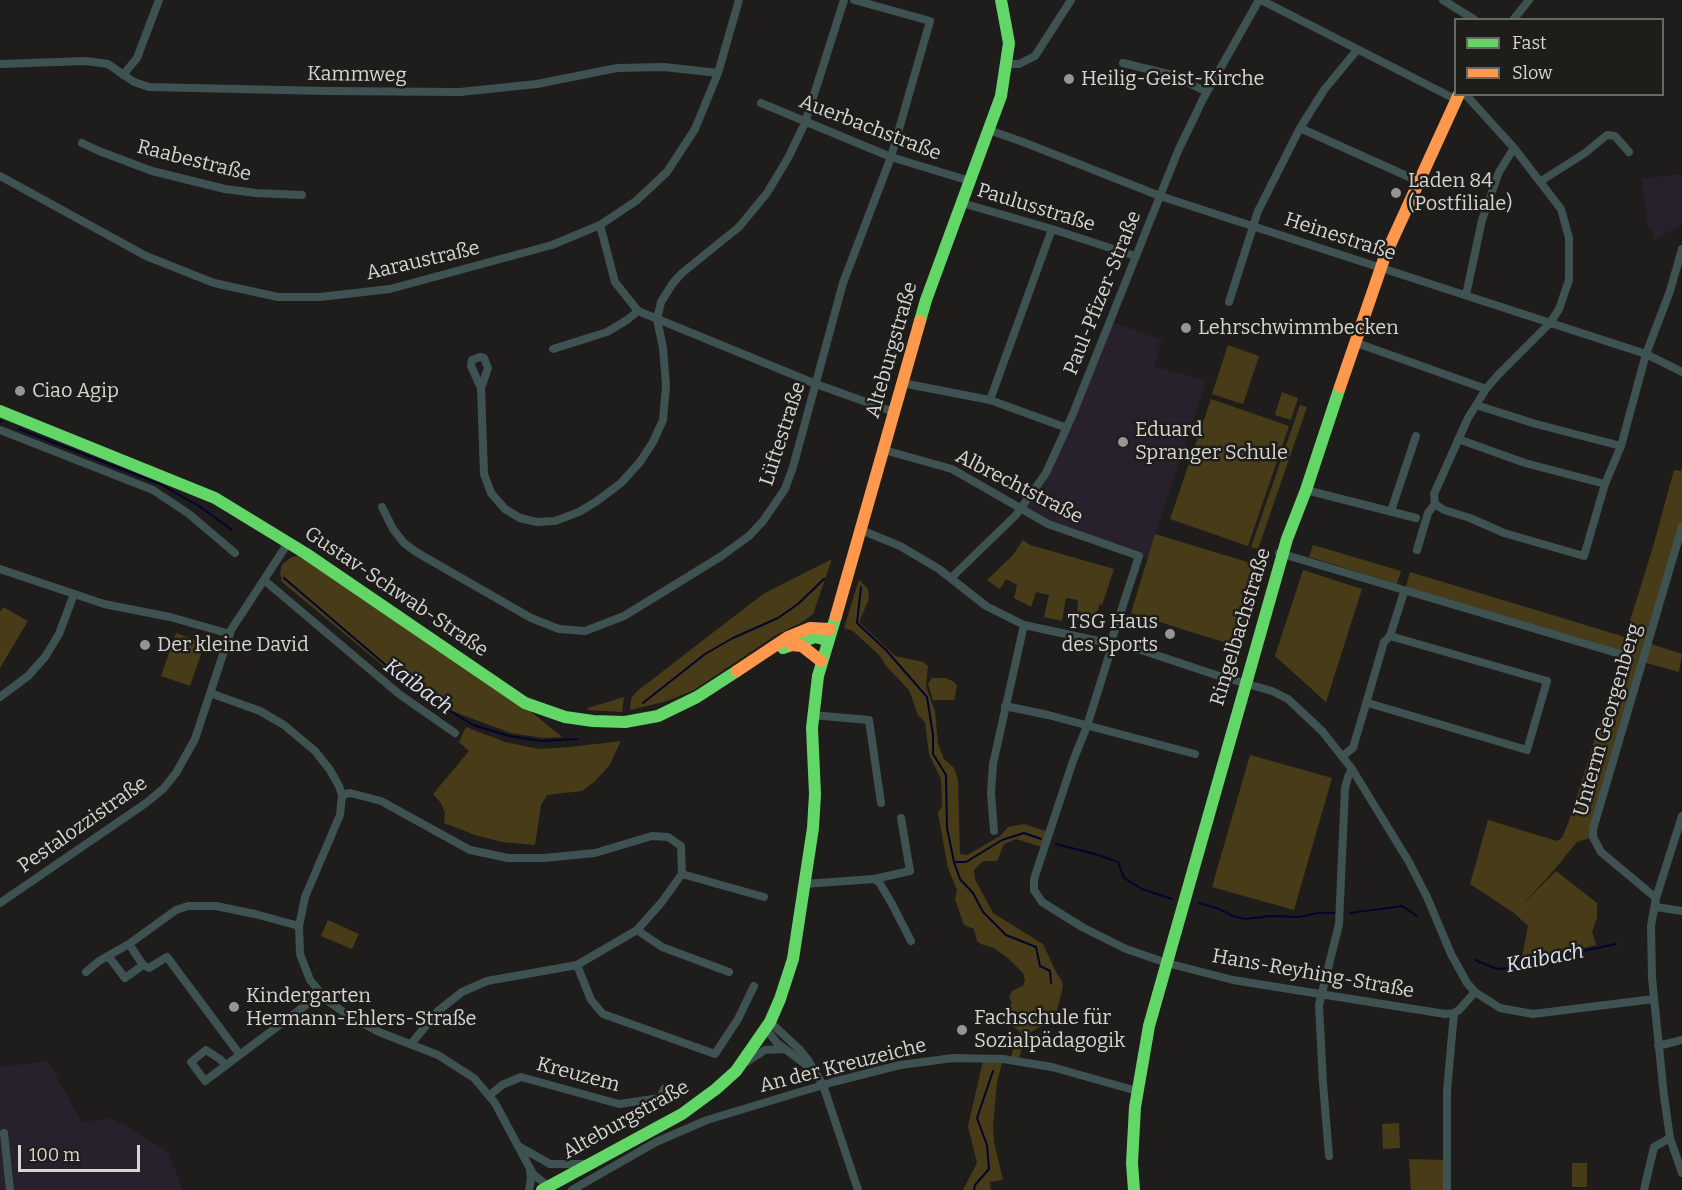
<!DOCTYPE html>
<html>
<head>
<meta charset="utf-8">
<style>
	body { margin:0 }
	#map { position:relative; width:1682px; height:1190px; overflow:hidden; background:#1e1d1b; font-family:Bitter,serif }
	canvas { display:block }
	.legend { position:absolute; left:1454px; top:18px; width:210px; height:78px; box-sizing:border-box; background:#1f1d1a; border:2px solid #686764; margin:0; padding:8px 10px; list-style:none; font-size:18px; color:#d5d5d2 }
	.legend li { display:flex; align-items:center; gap:12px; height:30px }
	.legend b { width:30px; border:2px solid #686764 }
	.scale { position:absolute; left:18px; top:1145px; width:122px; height:27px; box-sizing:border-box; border:3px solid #d5d5d2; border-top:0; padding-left:8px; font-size:18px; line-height:21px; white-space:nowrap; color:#d5d5d2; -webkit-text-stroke:4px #1f1d1a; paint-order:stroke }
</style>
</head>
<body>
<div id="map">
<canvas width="1682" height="1190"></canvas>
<ul class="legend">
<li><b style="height:8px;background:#63d668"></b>Fast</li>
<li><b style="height:8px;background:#ff974d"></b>Slow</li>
</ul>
<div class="scale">100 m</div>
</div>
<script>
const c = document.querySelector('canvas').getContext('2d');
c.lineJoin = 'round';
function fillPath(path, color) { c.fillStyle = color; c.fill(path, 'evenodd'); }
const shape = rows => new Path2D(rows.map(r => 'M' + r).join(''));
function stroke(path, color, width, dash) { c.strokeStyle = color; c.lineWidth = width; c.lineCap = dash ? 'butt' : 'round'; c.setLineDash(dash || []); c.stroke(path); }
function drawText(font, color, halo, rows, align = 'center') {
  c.font = font + ' Bitter,serif'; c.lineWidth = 5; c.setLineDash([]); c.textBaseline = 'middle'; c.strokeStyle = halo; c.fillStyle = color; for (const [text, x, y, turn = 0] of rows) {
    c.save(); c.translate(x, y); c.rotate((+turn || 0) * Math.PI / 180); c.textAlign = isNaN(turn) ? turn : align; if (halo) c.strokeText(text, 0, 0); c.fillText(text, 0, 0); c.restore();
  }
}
fillPath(shape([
	[1679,174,1682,177,1682,223,1654,241,1652,229,1648,229,1642,179],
	[1109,321,1162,340,1154,366,1206,381,1147,559,1066,532,1021,510,1038,486],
	[48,1061,82,1122,112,1118,168,1152,183,1190,0,1190,0,1067]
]), '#28202c');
fillPath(shape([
	[1228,345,1259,356,1243,404,1212,394],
	[1282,392,1298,398,1291,420,1275,415],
	[1211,399,1289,426,1248,546,1170,519],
	[1300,405,1307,407,1258,549,1251,547],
	[1682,465,1682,527,1648,643,1682,654,1679,672,1643,662,1593,837,1577,842,1548,877,1519,908,1556,871,1597,903,1597,918,1592,932,1596,945,1521,962,1528,926,1514,913,1470,884,1488,820,1557,841,1562,838,1569,821,1608,698,1620,654,1405,590,1410,572,1625,637,1653,547,1674,470,1681,471],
	[1155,534,1264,567,1239,647,1131,613],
	[1023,540,1030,545,1114,569,1102,605,1100,604,1095,617,1077,614,1078,600,1066,598,1062,621,1044,617,1049,595,1036,592,1031,607,1014,598,1017,585,1006,579,1000,589,987,580,1013,555],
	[1313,545,1401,571,1397,584,1309,557],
	[299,555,524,706,562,737,543,738,511,733,433,704,405,684,282,582,280,573,282,565,290,558],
	[832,559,813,614,802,622,776,635,694,690,664,702,630,710,631,699,636,692,763,594],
	[1303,570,1362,589,1326,702,1275,656],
	[859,580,868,589,869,599,859,622,895,656,923,662,928,666,926,687,935,711,938,744,944,759,954,768,958,780,960,854,967,855,1000,836,1008,827,1024,824,1048,832,1042,847,1016,839,1004,844,997,861,983,861,974,870,975,879,993,913,1043,944,1056,972,1062,981,1063,987,1055,1018,1026,1035,1018,1061,1010,1060,1015,1044,1021,1032,1006,1022,1004,1017,1012,1003,1009,997,1012,991,1023,986,1025,980,1023,973,1009,959,994,948,981,944,977,941,974,929,964,925,955,899,957,890,948,868,938,813,942,806,941,779,929,754,925,722,918,715,909,690,886,666,880,656,853,631,844,628],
	[3,607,28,621,0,668,0,612],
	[176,633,205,643,190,686,161,676],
	[932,678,946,678,954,682,957,686,954,700,933,700,928,684],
	[624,697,622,712,588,710,588,708],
	[466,727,505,742,539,749,570,747,621,741,609,766,594,782,582,791,547,795,541,805,535,845,502,842,475,835,444,823,445,813,441,803,433,794,469,751,459,742],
	[1250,755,1332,778,1294,910,1212,887],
	[328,920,359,934,352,949,321,936],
	[983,1061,1002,1063,997,1082,993,1126,994,1142,1003,1180,990,1182,991,1190,963,1190,977,1163,968,1126],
	[1399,1123,1400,1148,1383,1149,1382,1124],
	[1409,1159,1447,1160,1447,1190,1411,1190],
	[1572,1163,1587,1163,1587,1187,1572,1187]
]), '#483c18');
stroke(shape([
	[0,421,2,422],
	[19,429,160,484,199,506,232,530],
	[284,578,409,685,473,725,509,736,541,741,577,739],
	[861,587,857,623,886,650,927,697,933,735,933,754,946,775,947,828,954,862,960,879,973,893,983,912,1006,935,1036,947,1040,966,1050,971,1051,983],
	[643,703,705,654,733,638,778,618,798,604,824,579],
	[1056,844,1095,854,1118,862,1124,878,1142,889,1172,899],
	[954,862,966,862,1002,840,1024,833,1041,839],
	[1199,903,1219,909,1233,916,1245,919,1271,916,1299,917,1318,913,1335,913],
	[1350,913,1402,906,1417,916],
	[1475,960,1497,969,1509,968,1521,966,1530,962,1616,944],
	[974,1190,975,1185,989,1169,987,1145,977,1118,993,1071]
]), '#03042f', 2);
stroke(shape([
	[1261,0,1457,100],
	[1443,0,1475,20],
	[1513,20,1529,0],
	[1123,63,1172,75,1207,92],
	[0,64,86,61,108,64,134,82,149,87,327,91,460,92,537,84,617,68,664,67,718,73],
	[1007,64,1019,64,1035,56,1071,0],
	[123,75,137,58,159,0],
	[761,103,891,157,970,181],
	[1300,128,1418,181],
	[989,130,1023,142,1160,196,1646,354,1682,372],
	[82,143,99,151,152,171,225,189,256,193,302,195],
	[0,176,146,256,214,283,278,297,320,297,390,289,552,245,600,225,636,201,667,172,695,129,718,73,739,0],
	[1541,181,1585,153,1607,135,1615,136,1629,152],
	[962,203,1052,229,1135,256],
	[600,225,615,282,638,311,816,384,894,412],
	[1466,295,1482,220,1499,172,1514,148],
	[1229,302,1258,211,1300,128,1324,90,1357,50],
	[1354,342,1486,389],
	[553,349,607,332,627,320,638,311],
	[902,383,990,400,1067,428],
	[481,388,471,366,472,360,480,357,484,358,488,368,481,388,484,474,491,493,505,509,520,518,537,522,555,521,579,512,597,501,621,483,640,462,653,442,663,420,666,386,663,348,657,319,661,302,673,283,682,273,739,227,767,193,788,158,805,123,844,0],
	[990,400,1052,229],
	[1476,405,1536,424,1621,446],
	[0,430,153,490,189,514,235,553],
	[1458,439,1525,463,1605,484],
	[884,450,952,469,1048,524,1139,556,1111,642],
	[1306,490,1416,518],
	[1435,504,1444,510,1470,518,1504,533,1584,556,1605,484,1621,446,1646,354,1670,291,1682,249],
	[382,507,393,529,404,543,416,552,531,618,559,629,585,631,624,616,720,557,749,536,763,521,785,489,793,467,843,283,891,157,930,21,854,0],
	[1391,511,1416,436],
	[861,530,900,546,939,569,986,606,1024,625,1141,650,1216,675,1272,691,1288,699,1322,731,1352,769,1409,862,1427,897,1451,954,1467,983,1475,992,1500,1008,1533,1014,1654,999],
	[1417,550,1428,513,1435,504,1434,494,1468,418,1486,389,1498,375,1550,323,1559,309,1569,280,1569,238,1561,209,1514,148,1465,94],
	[1279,553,1620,654],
	[0,569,104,604,170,617,230,634],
	[951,578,1016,515,1046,473,1072,416,1178,151,1203,99,1259,0],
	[264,580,399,694,455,733],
	[1113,643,1087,726,1073,761,1034,879,1034,890,1042,902,1082,927,1126,949,1167,963,1233,980,1445,1014,1454,1013,1459,1010,1475,992],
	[210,693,260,711,284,725,315,751,330,770,339,786,342,795,340,815,305,897,299,926,300,954,310,980,328,1001,349,1016,379,1032,438,1055,474,1078,495,1103,533,1174,548,1186],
	[0,697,28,676,45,657,59,634,74,594],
	[1368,703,1527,750,1547,681,1390,636],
	[1005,706,1048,715,1195,754],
	[812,715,869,720,881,803],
	[1342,756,1353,748,1384,642,1390,636,1404,592],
	[342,795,350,793,381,801,470,850,508,858,544,858,595,853,652,836,668,837,681,846,682,874,661,903,637,930,577,965,487,981,462,992,438,1011,411,1044],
	[1682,816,1656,898,1651,926,1652,978,1664,1096,1670,1138,1682,1173],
	[994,831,991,793,993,764,1024,625],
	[682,874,764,897],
	[874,879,879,882,892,904,911,941],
	[804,884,874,879,910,871,901,818],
	[1656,898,1601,852,1593,837,1593,829,1682,527],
	[0,903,146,803,163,789,176,773,195,739,231,630,288,543],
	[1656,907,1682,911],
	[637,930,662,947,729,972],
	[109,957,125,978,143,965,129,944],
	[143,965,149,968,167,957,240,1055],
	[577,965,591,1000,603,1014,715,1054,738,1019,754,986],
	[86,972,99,961,129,944,176,910,188,906,216,906,255,914,299,926],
	[770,1022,800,1050,808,1060,823,1085,858,1190],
	[766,1029,777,1043,809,1067],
	[1658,1046,1682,1040],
	[745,1063,765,1050,784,1049],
	[225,1065,221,1060,206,1050,191,1062,205,1081,310,1002,319,992],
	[490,1095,502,1085,521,1077,619,1104,660,1098,664,1089],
	[4,1133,10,1190],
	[520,1147,550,1164,587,1164],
	[1329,1156,1323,1083,1319,1005,1339,924,1345,788,1348,777,1352,769],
	[529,1190,531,1179,530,1169],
	[572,1190,656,1142,707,1120,833,1082,900,1065,953,1058,1003,1059,1052,1067,1137,1091],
	[1447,1190,1447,1091,1454,1013],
	[1644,1190,1654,1147,1670,1138]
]), '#3f5252', 8);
stroke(shape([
	[920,321,926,300,1001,96,1009,43,1001,0],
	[0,411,215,498,305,553,525,703,565,717,593,721,625,722,658,716,697,697,737,671],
	[783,648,815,637,827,640],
	[542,1190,682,1114,716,1089,736,1071,770,1022,780,999,793,959,813,828,815,794,812,728,818,676,836,616],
	[1134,1190,1132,1163,1135,1107,1149,1026,1287,539,1306,490,1340,387]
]), '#63d668', 12);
stroke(shape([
	[1340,387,1385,256,1459,94],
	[836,616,920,321],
	[791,645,802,646,821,661],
	[737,671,788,637,810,628,830,629]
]), '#ff974d', 12);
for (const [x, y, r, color] of [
	[1069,79,6,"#959592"],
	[1396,193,6,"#959592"],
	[1186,328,6,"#959592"],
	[20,391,6,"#959592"],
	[1123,442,6,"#959592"],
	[1170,634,6,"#959592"],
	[145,645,6,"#959592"],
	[234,1007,6,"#959592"],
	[962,1030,6,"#959592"]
]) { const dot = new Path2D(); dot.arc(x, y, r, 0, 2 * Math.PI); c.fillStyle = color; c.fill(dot); stroke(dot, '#1f1d1a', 2); }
drawText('20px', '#d5d5d2', '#1f1d1a', [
	["Kammweg",357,75,1],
	["Auerbachstraße",870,128,21],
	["Raabestraße",194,161,14],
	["Paulusstraße",1036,208,17],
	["Heinestraße",1340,237,18],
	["Aaraustraße",423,261,-13],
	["Paul-Pfizer-Straße",1103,293,-68],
	["Alteburgstraße",892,350,-74],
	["Lüftestraße",783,434,-72],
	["Albrechtstraße",1019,487,27],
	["Gustav-Schwab-Straße",396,592,34],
	["Ringelbachstraße",1241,627,-73],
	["Unterm Georgenberg",1608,720,-74],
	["Pestalozzistraße",83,825,-35],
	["Hans-Reyhing-Straße",1313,974,10],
	["An der Kreuzeiche",843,1066,-14],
	["Kreuzem",578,1075,15],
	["Alteburgstraße",626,1120,-29]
]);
drawText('20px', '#d5d5d2', '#1f1d1a', [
	["Heilig-Geist-Kirche",1081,79],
	["Laden 84",1408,181],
	["(Postfiliale)",1408,204],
	["Lehrschwimmbecken",1198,328],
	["Ciao Agip",32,391],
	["Eduard",1135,430],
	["Spranger Schule",1135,453],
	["TSG Haus",1158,622,"right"],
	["des Sports",1158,645,"right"],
	["Der kleine David",157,645],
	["Kindergarten",246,996],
	["Hermann-Ehlers-Straße",246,1019],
	["Fachschule für",974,1018],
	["Sozialpädagogik",974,1041]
], 'left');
drawText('italic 21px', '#dce4f5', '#1f1d1a', [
	["Kaibach",418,687,36],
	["Kaibach",1545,959,-11]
]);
</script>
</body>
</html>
